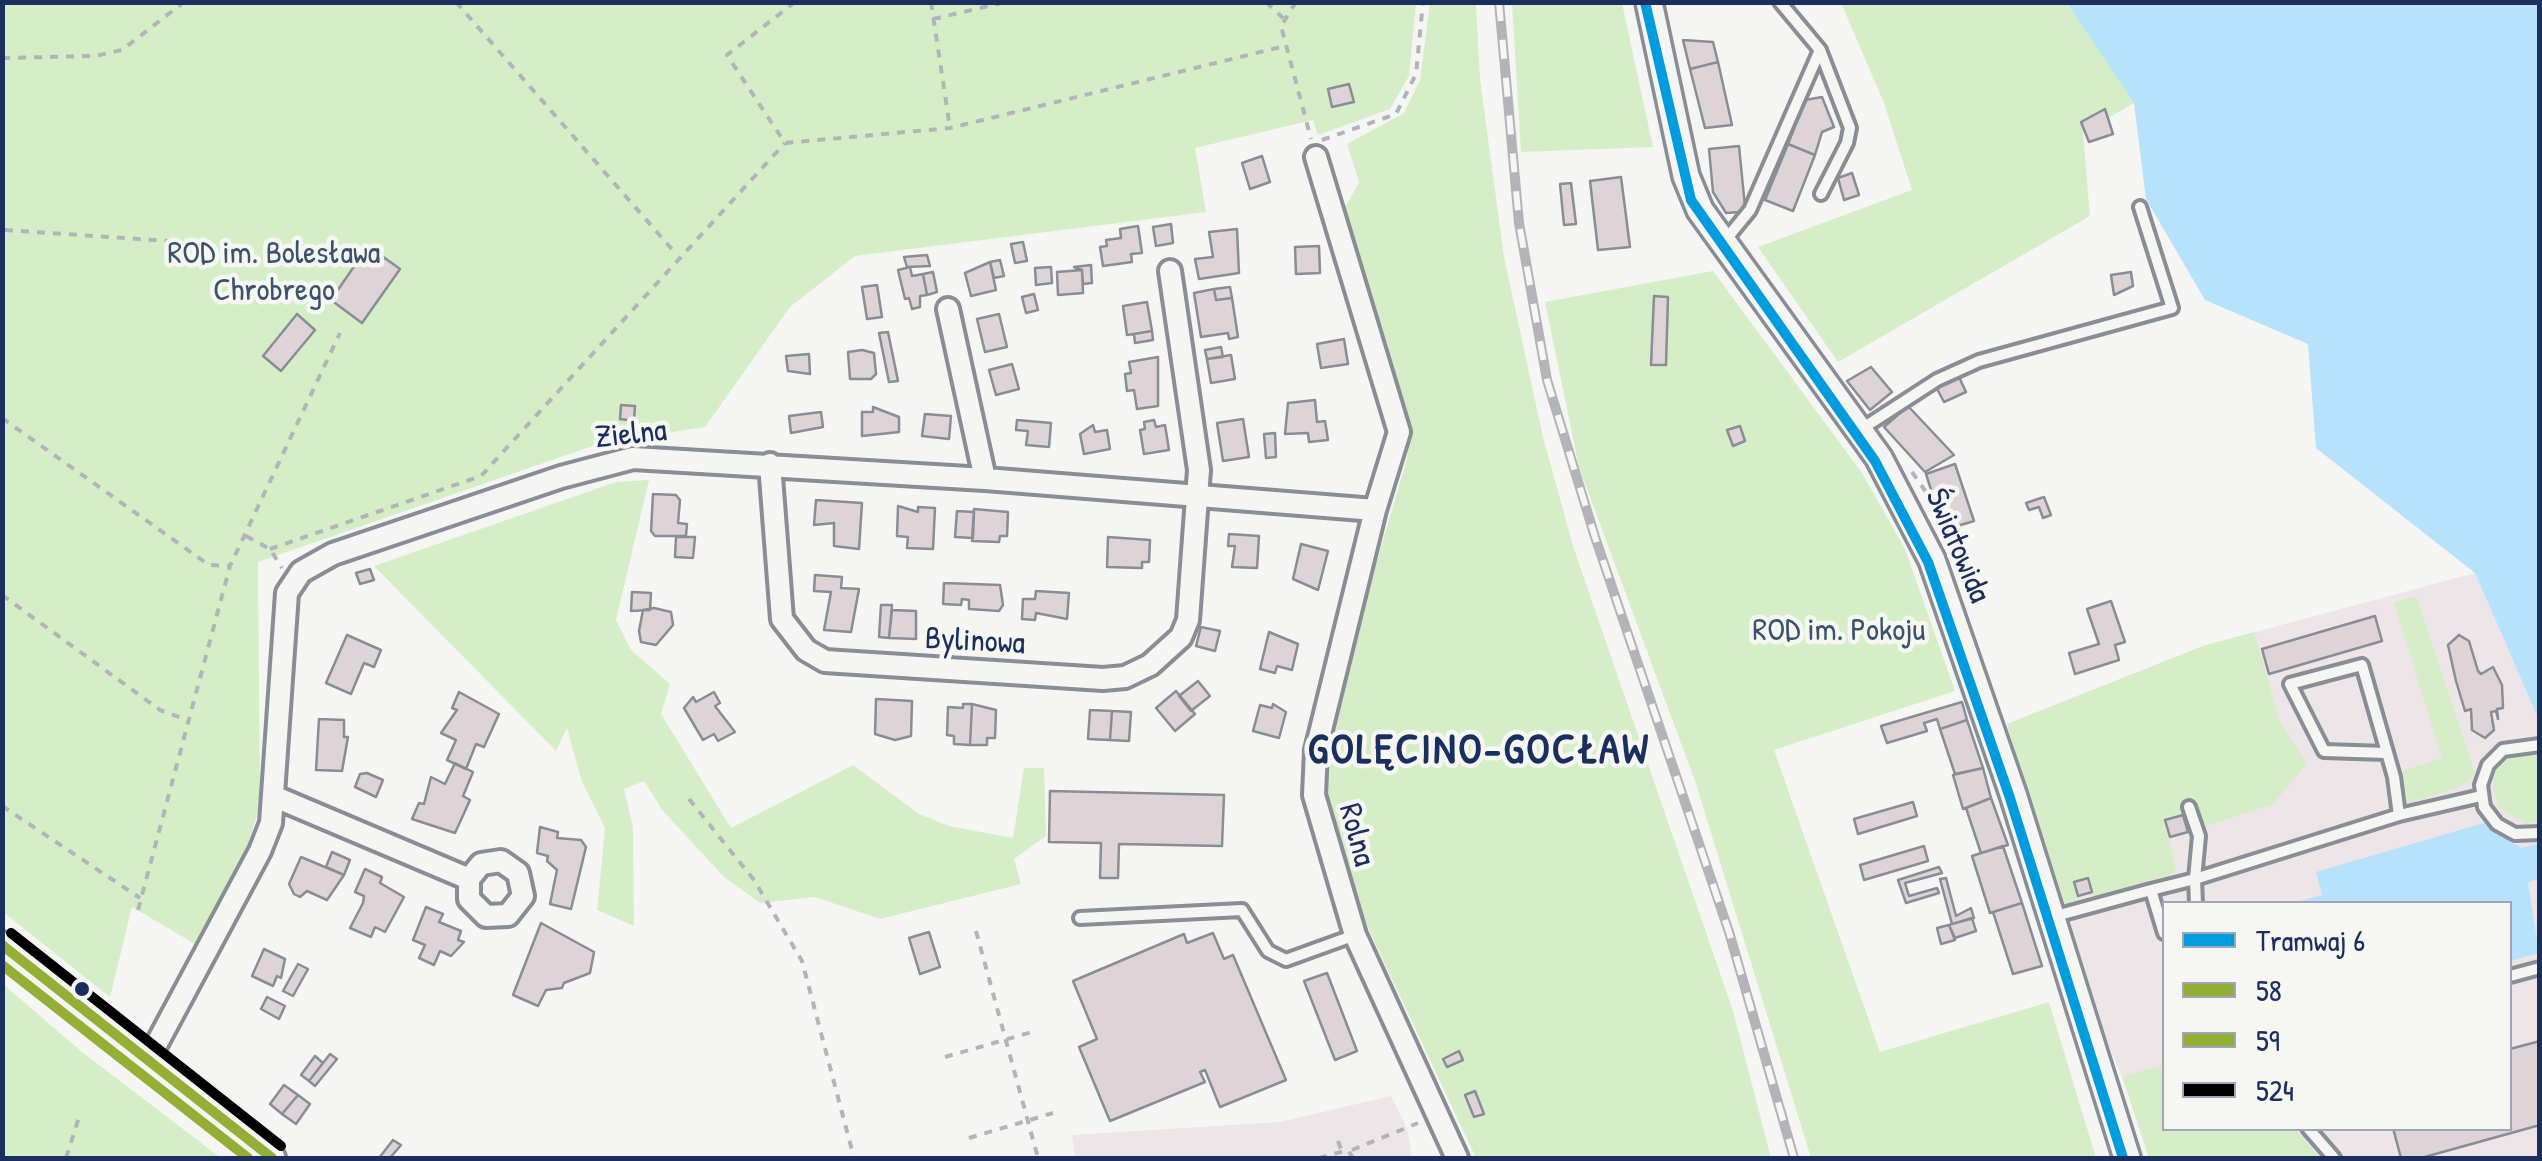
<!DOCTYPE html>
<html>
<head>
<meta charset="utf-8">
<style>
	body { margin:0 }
	#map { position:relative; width:2542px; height:1161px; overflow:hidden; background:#f5f5f3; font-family:"Patrick Hand",sans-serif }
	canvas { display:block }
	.frame { position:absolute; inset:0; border:5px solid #1b2f5e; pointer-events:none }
	.legend { position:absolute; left:2162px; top:901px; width:350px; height:230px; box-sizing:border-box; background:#f6f6f2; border:2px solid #9ea6b7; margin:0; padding:12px 18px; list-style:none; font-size:30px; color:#1b2f5e }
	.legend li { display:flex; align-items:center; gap:20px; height:50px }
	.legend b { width:50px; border:2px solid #9ea6b7 }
</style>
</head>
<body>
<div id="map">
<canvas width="2542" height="1161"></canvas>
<div class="frame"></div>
<ul class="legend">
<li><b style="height:12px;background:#009cdd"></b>Tramwaj 6</li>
<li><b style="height:12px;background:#94af36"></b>58</li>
<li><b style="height:12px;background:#94af36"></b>59</li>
<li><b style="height:12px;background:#000"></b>524</li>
</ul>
</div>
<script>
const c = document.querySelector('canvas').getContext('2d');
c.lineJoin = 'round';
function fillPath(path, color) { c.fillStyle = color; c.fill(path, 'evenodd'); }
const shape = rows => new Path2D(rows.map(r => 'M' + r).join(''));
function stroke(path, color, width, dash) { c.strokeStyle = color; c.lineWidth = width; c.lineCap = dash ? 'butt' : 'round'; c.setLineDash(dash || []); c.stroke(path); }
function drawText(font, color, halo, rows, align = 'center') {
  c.font = font + ' "Patrick Hand",sans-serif'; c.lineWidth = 9; c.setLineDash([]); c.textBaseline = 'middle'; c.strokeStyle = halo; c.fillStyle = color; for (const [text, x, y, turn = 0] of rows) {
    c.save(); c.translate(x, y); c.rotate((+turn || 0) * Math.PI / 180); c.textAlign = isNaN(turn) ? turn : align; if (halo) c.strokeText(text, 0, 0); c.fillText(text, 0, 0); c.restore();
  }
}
fillPath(shape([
	[2475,573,2539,720,2539,1158,2149,1158,2122,1076,2084,989,2007,724,2203,646],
	[2164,904,2510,904,2510,1128,2164,1128],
	[1391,1096,1407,1128,1412,1158,1075,1158,1072,1135,1280,1122]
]), '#ede5e7');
fillPath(shape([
	[2,3,1416,3,1409,76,1390,109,1318,135,1313,120,1195,148,1206,212,855,256,790,307,705,427,601,443,258,562,260,806,244,856,195,944,132,907,110,997,3,912],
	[1430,3,1476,3,1480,79,1504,257,1543,437,1573,546,1733,1011,1771,1158,1476,1158,1360,911,1339,851,1325,800,1325,761,1339,689,1407,459,1410,425,1344,210,1359,182,1347,144,1404,113,1420,80],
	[1512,3,1622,3,1653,147,1521,152],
	[1841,3,2067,3,2134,103,2083,133,2090,216,1838,362,1758,247,1912,190,1884,103],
	[1713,271,1862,473,1905,549,1955,691,1774,750,1880,1052,2049,1002,2096,1158,1811,1158,1696,784,1579,467,1545,302],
	[649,480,616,620,631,650,670,684,661,714,731,828,853,765,919,814,949,826,1013,838,1024,768,1044,768,1046,836,1014,859,1021,884,880,919,815,897,760,903,724,877,663,811,644,781,624,789,633,827,634,926,597,910,605,828,582,782,567,728,556,751,374,566,616,482],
	[2416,596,2476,775,2459,787,2408,803,2398,773,2442,758,2394,603],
	[2254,632,2281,725,2307,763,2273,804,2188,832,2183,815,2165,820,2176,872,2094,898,2088,878,2074,882,2080,906,2062,912,2007,724,2203,646],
	[2525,751,2539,755,2539,821,2528,824,2499,808,2493,788,2493,772,2500,763],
	[3,984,82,1052,221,1158,3,1158],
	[2164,1065,2164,1128,2295,1129,2320,1158,2149,1158,2122,1076]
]), '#d6eec8');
fillPath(shape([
	[2067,3,2539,3,2539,720,2475,573,2316,448,2308,344,2205,300,2146,199,2134,103],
	[2484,823,2521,848,2539,844,2539,878,2528,883,2539,953,2510,961,2510,904,2293,903,2322,895,2316,872]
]), '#b7e2fb');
const building = shape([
	[1683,40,1713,42,1718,62,1690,69,1683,40],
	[1718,62,1732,125,1705,128,1690,69,1718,62],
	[1349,84,1354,102,1332,107,1328,89,1349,84],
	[1822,97,1834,127,1822,132,1815,155,1788,144,1805,100,1822,97],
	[2105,109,2113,134,2089,142,2081,122,2105,109],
	[1788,144,1815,155,1793,211,1765,200,1788,144],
	[1739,146,1745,207,1741,212,1726,213,1713,192,1709,149,1739,146],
	[1262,156,1270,182,1250,189,1242,163,1262,156],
	[1852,173,1859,195,1844,200,1838,178,1852,173],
	[1621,177,1630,247,1598,250,1590,181,1621,177],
	[1571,183,1576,224,1564,225,1560,184,1571,183],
	[1171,224,1173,243,1156,246,1153,227,1171,224],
	[1138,226,1142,253,1131,254,1132,262,1103,266,1100,247,1107,246,1106,240,1121,238,1120,229,1138,226],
	[1237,229,1239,273,1199,279,1195,259,1213,257,1209,232,1237,229],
	[1023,242,1027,261,1015,263,1011,244,1023,242],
	[368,246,400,269,362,323,331,300,368,246],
	[1319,246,1320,273,1296,274,1295,247,1319,246],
	[927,255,930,266,907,267,904,257,927,255],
	[1000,260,1004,276,994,278,990,262,1000,260],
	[990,262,996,290,971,296,965,273,990,262],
	[1091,265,1092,283,1083,284,1082,270,1074,267,1091,265],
	[910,267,912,276,923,274,927,295,920,296,920,307,912,309,909,298,905,299,898,270,910,267],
	[1051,267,1052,283,1036,285,1035,268,1051,267],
	[1082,270,1083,293,1058,295,1057,272,1082,270],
	[933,272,937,292,927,295,923,274,933,272],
	[2131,272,2133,286,2114,295,2111,275,2131,272],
	[877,285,882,317,867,319,862,287,877,285],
	[1230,287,1232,298,1216,300,1214,289,1230,287],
	[1214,289,1216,300,1232,298,1238,337,1229,339,1228,333,1201,337,1194,293,1214,289],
	[1034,294,1038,310,1026,313,1022,297,1034,294],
	[1654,296,1668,297,1666,365,1651,365,1654,296],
	[1147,302,1152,331,1127,335,1123,306,1147,302],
	[297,314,315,330,281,371,263,356,297,314],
	[999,314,1007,347,985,352,977,319,999,314],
	[1152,331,1153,340,1135,343,1134,334,1152,331],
	[888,332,898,381,889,382,879,333,888,332],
	[1344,339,1348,364,1321,368,1317,344,1344,339],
	[1221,347,1223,357,1207,359,1205,350,1221,347],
	[862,350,874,353,876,374,871,379,850,379,848,352,862,350],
	[809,354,810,374,788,371,786,356,809,354],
	[1231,355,1235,379,1211,383,1207,359,1231,355],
	[1158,357,1158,406,1137,409,1134,390,1127,391,1125,374,1131,373,1129,362,1158,357],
	[1012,364,1019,389,996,395,989,370,1012,364],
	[1871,367,1892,392,1870,410,1847,381,1871,367],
	[1959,377,1966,392,1944,402,1936,387,1959,377],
	[1315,400,1317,422,1325,421,1328,440,1309,442,1308,433,1285,434,1288,403,1315,400],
	[621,405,635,406,634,421,620,419,621,405],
	[1908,406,1954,455,1925,472,1884,427,1908,406],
	[873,407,899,417,899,432,862,436,862,412,873,412,873,407],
	[821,412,823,427,791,433,789,416,821,412],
	[925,414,951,416,949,439,922,436,925,414],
	[1243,419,1249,457,1223,461,1217,423,1243,419],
	[1017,420,1051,423,1049,447,1026,445,1028,431,1016,430,1017,420],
	[1154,420,1156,427,1165,425,1169,450,1144,454,1140,430,1145,429,1144,422,1154,420],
	[1093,425,1095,432,1107,430,1110,449,1084,454,1080,434,1093,425],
	[1740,426,1745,441,1733,446,1727,430,1740,426],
	[1275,433,1276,457,1266,458,1264,434,1275,433],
	[1955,464,1974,521,1944,530,1926,474,1955,464],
	[653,494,676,495,680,500,678,523,687,524,686,536,655,536,651,531,653,494],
	[2044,497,2051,515,2043,518,2039,507,2029,510,2026,503,2044,497],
	[816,500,862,503,859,549,834,546,834,523,814,525,816,500],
	[898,506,918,512,918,507,935,508,933,549,907,548,908,537,897,536,898,506],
	[974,509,1008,512,1007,536,1000,536,999,542,972,541,974,509],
	[957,511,974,512,973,538,955,537,957,511],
	[1229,534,1259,536,1257,568,1232,567,1235,546,1228,546,1229,534],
	[676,537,695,537,693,558,675,557,676,537],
	[1108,537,1150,540,1149,562,1142,562,1142,568,1107,567,1108,537],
	[1301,544,1328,551,1318,590,1293,579,1301,544],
	[370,569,374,580,360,584,356,573,370,569],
	[815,575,842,577,841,588,859,589,851,632,824,630,831,592,814,591,815,575],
	[944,583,1000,585,1003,605,999,611,969,609,969,600,962,599,961,605,943,604,944,583],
	[1036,591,1069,593,1067,619,1036,613,1035,620,1022,619,1023,599,1035,599,1036,591],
	[632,592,651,593,650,610,631,611,632,592],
	[2111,601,2125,642,2115,645,2119,660,2075,674,2069,653,2099,644,2087,609,2111,601],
	[881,605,892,605,889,638,879,637,881,605],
	[654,608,671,612,673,625,656,645,641,642,639,631,643,610,654,608],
	[892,610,916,611,916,639,889,638,892,610],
	[2375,616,2382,641,2269,674,2262,649,2375,616],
	[1201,627,1220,631,1215,651,1196,646,1201,627],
	[1269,632,1298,644,1292,670,1277,666,1275,673,1260,669,1269,632],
	[347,635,381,650,374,667,364,663,351,694,326,683,347,635],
	[2459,635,2469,641,2478,671,2481,674,2493,667,2502,685,2503,708,2497,709,2498,719,2496,711,2491,712,2494,730,2485,738,2472,730,2471,709,2465,711,2456,681,2448,645,2459,635],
	[1198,681,1210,696,1191,711,1179,696,1198,681],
	[1176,691,1195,714,1175,731,1156,708,1176,691],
	[459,692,499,714,484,747,476,744,466,769,447,760,456,740,441,733,457,710,452,708,459,692],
	[714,692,720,703,715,706,735,732,718,741,714,734,703,740,684,708,693,697,696,702,714,692],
	[876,699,912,701,911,736,895,740,875,734,876,699],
	[1962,702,1967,720,1940,729,1937,719,1924,723,1927,731,1887,743,1881,726,1962,702],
	[963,704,972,704,970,745,954,744,954,736,947,735,948,707,963,708,963,704],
	[972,704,996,710,995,738,987,738,987,745,970,745,972,704],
	[1273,704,1286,712,1279,738,1253,731,1260,705,1272,708,1273,704],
	[1090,710,1112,711,1110,740,1088,739,1090,710],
	[1112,711,1131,712,1129,741,1110,740,1112,711],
	[319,719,344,720,344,737,348,737,342,771,316,770,319,719],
	[1967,720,1983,768,1955,774,1940,729,1967,720],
	[455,763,473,772,463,796,470,800,455,833,412,819,419,803,424,804,431,777,445,784,455,763],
	[1983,768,1991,798,1963,809,1953,775,1983,768],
	[367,773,383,780,376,797,355,787,360,774,367,773],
	[1050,791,1224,795,1222,846,1119,844,1118,878,1100,878,1101,843,1049,842,1050,791],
	[1991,798,2008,845,1981,853,1966,808,1991,798],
	[1913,802,1917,816,1858,834,1854,819,1913,802],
	[2183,815,2188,832,2170,837,2165,820,2183,815],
	[540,827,558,832,557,838,581,840,586,847,571,909,550,904,557,870,547,861,548,856,537,853,540,827],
	[1924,846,1928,861,1864,880,1860,865,1924,846],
	[2003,846,2022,903,1990,913,1972,856,2003,846],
	[332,852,350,860,344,875,326,867,332,852],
	[301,857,344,875,327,900,307,891,300,897,294,894,289,884,301,857],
	[1939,867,1942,873,1905,883,1909,896,1937,888,1939,893,1906,903,1898,880,1939,867],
	[365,869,382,877,380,883,404,897,385,932,375,927,371,937,350,928,363,903,364,896,355,892,365,869],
	[1946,878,1956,916,1971,908,1974,918,1952,924,1940,879,1946,878],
	[2088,878,2092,892,2078,896,2074,882,2088,878],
	[2022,903,2042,966,2013,974,1993,912,2022,903],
	[426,907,443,914,439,922,461,931,458,940,464,942,451,956,440,951,434,965,419,958,425,945,413,940,426,907],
	[1972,918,1976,931,1955,938,1949,925,1972,918],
	[541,923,594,952,590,973,564,983,562,988,546,990,538,1006,513,995,541,923],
	[1949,925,1955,940,1941,944,1937,928,1949,925],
	[929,932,940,967,920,974,909,938,929,932],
	[1213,933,1224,959,1233,955,1286,1080,1220,1107,1205,1070,1200,1072,1205,1082,1110,1121,1079,1047,1097,1039,1073,981,1184,934,1187,943,1213,933],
	[264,949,285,959,281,978,277,976,273,986,252,976,264,949],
	[298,964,308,969,293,996,283,991,298,964],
	[1327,973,1357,1051,1335,1060,1304,981,1327,973],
	[267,997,285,1006,279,1019,261,1009,267,997],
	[2540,1041,2540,1125,2421,1158,2401,1158,2393,1128,2510,1128,2510,1049,2540,1041],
	[1459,1051,1463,1060,1447,1067,1443,1059,1459,1051],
	[330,1054,337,1059,315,1086,309,1081,330,1054],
	[315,1056,323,1063,309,1081,301,1075,315,1056],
	[284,1085,298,1095,282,1114,270,1104,284,1085],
	[1475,1091,1484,1114,1474,1117,1465,1095,1475,1091],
	[298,1095,310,1104,296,1124,282,1114,298,1095],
	[393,1140,401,1145,390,1158,379,1158,393,1140]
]);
fillPath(building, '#ded4d8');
stroke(building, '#898d95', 2.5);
const service = shape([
	[1780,2,1820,50,1850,128,1847,143,1821,194],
	[1723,243,1750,210,1820,50],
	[1860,430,1937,380,1979,361,2172,308,2140,207],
	[2540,745,2503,750,2488,765,2481,785,2484,807,2497,824,2515,834,2540,833],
	[2386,753,2324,751,2290,684,2362,665,2394,777,2399,815],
	[2196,904,2195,879,2399,815,2481,796],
	[2052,917,2151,890],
	[1080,918,1242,910,1268,951,1286,960,1355,935],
	[2164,933,2151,890,2195,879,2199,836,2189,807],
	[2510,976,2540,968],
	[2308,1128,2334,1158]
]);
const minor = shape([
	[948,309,985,479],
	[770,464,782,619,806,650,825,661,1103,679,1125,677,1150,665,1181,637,1188,620,1199,470,1170,271],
	[1375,510,1316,750,1314,795,1355,935,1457,1158],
	[273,796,469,879,469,899,486,916,508,915,523,896,518,873,501,861,481,864,469,879],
	[148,1060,260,851,271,823,287,593,301,572,333,554,561,477,633,458,985,479,1375,510,1399,432,1316,157]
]);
const tertiary = shape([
	[1649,2,1686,176,1700,210,1879,458,1932,560,2013,794,2127,1158],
	[2,945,272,1158]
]);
stroke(service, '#898d95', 18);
stroke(minor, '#898d95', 28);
stroke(tertiary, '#898d95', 32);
stroke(shape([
	[456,2,677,255],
	[795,2,727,55,785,143,950,128,1285,46],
	[931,2,950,128],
	[1266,2,1283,18],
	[1296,2,1281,26,1311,139],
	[933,19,1006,2],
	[2,58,95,56,122,50,184,2],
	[1322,140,1396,114,1416,74,1423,2],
	[2,208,2,231],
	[5,230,198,243],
	[2,418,209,565,230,566],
	[1912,472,1928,495,1938,521],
	[246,536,270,549,282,568],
	[270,549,481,476,785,143],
	[2,595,160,710,190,721],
	[689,799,754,880,802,961,854,1158],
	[2,806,140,898],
	[138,910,230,566,340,333],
	[976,931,1038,1158],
	[945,1057,1032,1032],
	[969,1138,1053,1113],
	[1338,1141,1342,1152],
	[1352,1150,1418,1123],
	[66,1158,80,1114],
	[1319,1158,1348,1150,1353,1158]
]), '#b2b4b9', 4, [8, 8]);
stroke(service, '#f5f5f3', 10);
stroke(minor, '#f5f5f3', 20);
stroke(tertiary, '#f5f5f3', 25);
const rail = shape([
	[1499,2,1519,223,1547,380,1595,537,1729,932,1794,1158]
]);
stroke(rail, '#b2b4b9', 10);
stroke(rail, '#f6f6f2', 6, [19]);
stroke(shape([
	[2,945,272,1158]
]), '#94af36', 10);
stroke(shape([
	[2,965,248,1158]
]), '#94af36', 10);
stroke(shape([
	[11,933,281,1146]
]), '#000', 10);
stroke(shape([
	[1645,2,1691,200,1875,461,1928,562,2009,795,2123,1158]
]), '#009cdd', 10);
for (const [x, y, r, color] of [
	[82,989,9,"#1b2f5e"]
]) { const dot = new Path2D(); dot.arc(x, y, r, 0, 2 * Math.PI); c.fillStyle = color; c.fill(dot); stroke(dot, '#f6f6f2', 4); }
drawText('32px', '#3b546c', '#f6f6f2', [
	["ROD im. Bolesława",274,254],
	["Chrobrego",274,291],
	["ROD im. Pokoju",1839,631]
]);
drawText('32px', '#1b2f5e', '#f6f6f2', [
	["Zielna",631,435,-6],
	["Światowida",1957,546,67],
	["Bylinowa",975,642,3],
	["Rolna",1356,835,75]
]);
c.letterSpacing = '2.5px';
drawText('bold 42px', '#1b2f5e', '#f6f6f2', [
	["GOLĘCINO-GOCŁAW",1479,752]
]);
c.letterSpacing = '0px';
</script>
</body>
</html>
